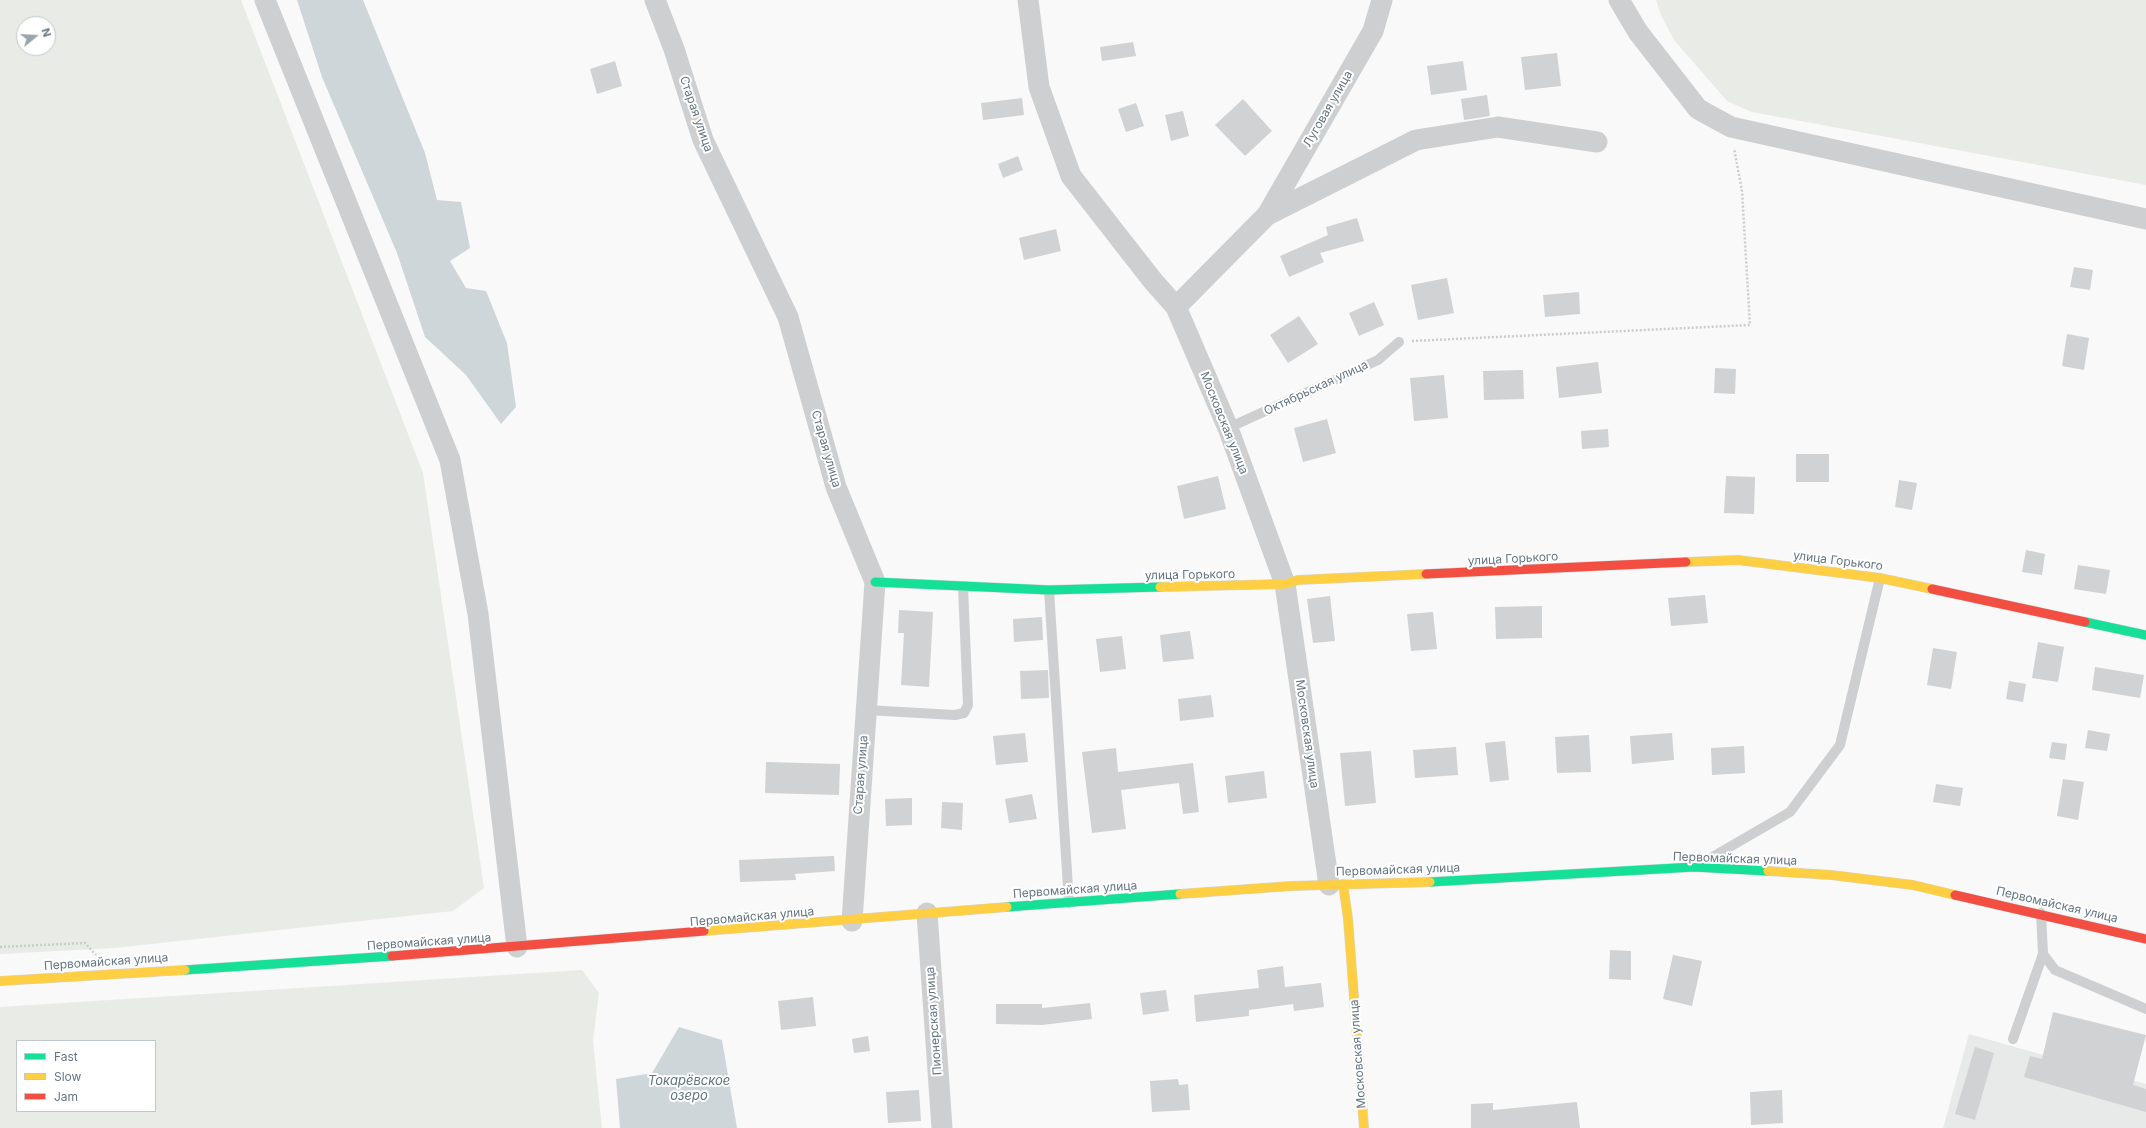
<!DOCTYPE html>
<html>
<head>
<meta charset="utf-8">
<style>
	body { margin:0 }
	#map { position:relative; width:2146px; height:1128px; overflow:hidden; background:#f9f9f9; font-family:Inter,sans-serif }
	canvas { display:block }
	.legend { position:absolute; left:16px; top:1040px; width:140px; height:72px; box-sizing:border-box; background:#fff; border:1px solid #c1c8cd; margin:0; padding:5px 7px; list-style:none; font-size:12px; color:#657683 }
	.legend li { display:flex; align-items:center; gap:8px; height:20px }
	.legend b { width:20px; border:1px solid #c1c8cd }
	.north { position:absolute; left:16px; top:16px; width:40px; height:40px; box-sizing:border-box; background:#fff; border:1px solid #c1c8cd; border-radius:50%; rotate:72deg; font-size:11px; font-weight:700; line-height:16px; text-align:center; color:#657683 }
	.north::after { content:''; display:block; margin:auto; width:14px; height:18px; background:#99a4ac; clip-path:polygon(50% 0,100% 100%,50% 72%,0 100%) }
</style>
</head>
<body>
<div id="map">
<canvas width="2146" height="1128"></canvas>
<ul class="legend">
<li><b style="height:5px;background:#16e098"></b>Fast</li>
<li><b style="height:5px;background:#ffcf43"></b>Slow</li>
<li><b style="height:5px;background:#f24e42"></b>Jam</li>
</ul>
<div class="north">N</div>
</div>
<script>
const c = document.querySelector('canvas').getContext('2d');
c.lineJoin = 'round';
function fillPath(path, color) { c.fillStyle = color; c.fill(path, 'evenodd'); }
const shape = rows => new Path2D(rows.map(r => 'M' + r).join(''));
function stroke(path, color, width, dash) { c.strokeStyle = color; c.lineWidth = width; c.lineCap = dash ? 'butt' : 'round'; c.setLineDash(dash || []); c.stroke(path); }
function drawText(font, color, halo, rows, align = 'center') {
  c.font = font + ' Inter,sans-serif'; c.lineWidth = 4; c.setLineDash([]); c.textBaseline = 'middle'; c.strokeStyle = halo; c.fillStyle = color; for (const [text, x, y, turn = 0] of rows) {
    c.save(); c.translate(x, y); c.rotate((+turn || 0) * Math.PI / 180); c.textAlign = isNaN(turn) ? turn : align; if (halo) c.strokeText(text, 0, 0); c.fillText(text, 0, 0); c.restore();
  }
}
fillPath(shape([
	[1969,1034,2146,1084,2146,1128,1943,1128]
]), '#e8e9e9');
fillPath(shape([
	[0,0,241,0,423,473,484,888,453,911,115,948,0,954],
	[24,24,48,24,48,48,24,48],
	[1656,0,2146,0,2146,185,1752,112,1727,101,1674,40,1661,15],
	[582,970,599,993,593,1041,602,1128,0,1128,0,1007],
	[17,1041,155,1041,155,1111,17,1111]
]), '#e8ebe6');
fillPath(shape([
	[297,0,363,0,425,153,437,200,461,202,470,248,450,261,466,288,486,291,507,343,516,407,501,424,466,375,425,337,397,253,322,77],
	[679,1027,722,1040,737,1128,620,1128,616,1079,652,1073]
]), '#ced6d9');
fillPath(shape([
	[1133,42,1136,56,1102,61,1100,47],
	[1557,53,1561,86,1525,90,1521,57],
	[615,61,622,86,597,94,590,69],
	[1463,61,1467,90,1431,95,1427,66],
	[1487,95,1490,116,1464,120,1461,99],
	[1022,98,1024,115,983,120,981,103],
	[1243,99,1272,131,1245,156,1215,125],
	[1136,103,1144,126,1126,132,1118,109],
	[1183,111,1189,136,1171,141,1165,115],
	[1018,156,1023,170,1003,178,998,164],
	[1357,218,1364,241,1320,253,1324,262,1289,277,1280,256,1328,235,1326,227],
	[1056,229,1061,251,1024,260,1019,238],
	[2074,267,2093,270,2090,290,2070,287],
	[1447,278,1454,313,1418,320,1411,285],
	[1579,292,1580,314,1545,317,1543,295],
	[1374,302,1384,325,1359,336,1349,313],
	[1299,316,1318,344,1288,363,1270,335],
	[2067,334,2089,338,2084,370,2062,366],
	[1598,362,1602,393,1559,398,1556,367],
	[1715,368,1736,369,1735,394,1714,393],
	[1523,370,1524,399,1484,400,1483,371],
	[1444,375,1448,418,1414,421,1410,378],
	[1327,419,1336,453,1303,462,1294,428],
	[1608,429,1609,447,1582,449,1581,431],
	[1796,454,1829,454,1829,482,1796,482],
	[1218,476,1226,509,1184,519,1177,486],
	[1726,476,1755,477,1754,514,1724,513],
	[1899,480,1917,483,1912,510,1895,507],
	[2026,550,2045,554,2042,575,2022,572],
	[2078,565,2110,570,2106,594,2074,589],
	[1705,595,1708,623,1671,626,1668,598],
	[1330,596,1335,641,1313,643,1307,599],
	[1542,606,1542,638,1496,639,1495,607],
	[899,610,933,612,929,687,901,685,904,633,898,633],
	[1433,612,1437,649,1411,651,1407,614],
	[1042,617,1043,640,1014,642,1013,619],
	[1190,631,1194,659,1163,662,1160,635],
	[1122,636,1126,669,1100,672,1096,639],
	[2038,642,2064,647,2058,682,2032,678],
	[1933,648,1957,652,1951,689,1927,685],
	[2095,667,2144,675,2140,698,2092,690],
	[1048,670,1049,698,1021,699,1020,671],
	[2009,681,2026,684,2023,702,2006,699],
	[1211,695,1214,717,1180,721,1178,699],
	[2088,730,2110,734,2107,751,2085,748],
	[1025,733,1028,762,996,765,993,736],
	[1672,733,1674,760,1632,764,1630,736],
	[1589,735,1591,772,1557,773,1555,737],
	[1505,741,1509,780,1490,782,1485,743],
	[2052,742,2067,744,2065,760,2049,758],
	[1744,746,1745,773,1712,775,1711,748],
	[1456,747,1458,775,1415,778,1413,750],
	[1116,748,1118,772,1193,763,1199,812,1183,814,1179,783,1121,790,1126,829,1092,833,1082,752],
	[1371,751,1376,803,1345,806,1340,753],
	[766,762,840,764,839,795,765,793],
	[1264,771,1267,798,1228,803,1225,776],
	[2063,779,2084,782,2078,820,2057,816],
	[1936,784,1963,788,1960,806,1933,802],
	[1032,794,1037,819,1009,823,1005,799],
	[912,798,912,825,886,826,885,799],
	[942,802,963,803,962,830,941,828],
	[834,856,835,871,795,874,796,880,740,882,739,860],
	[1610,950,1631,951,1631,980,1609,979],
	[1673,955,1702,961,1692,1006,1663,999],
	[1283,966,1285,987,1321,983,1324,1007,1294,1011,1293,1004,1249,1010,1249,1016,1196,1022,1194,995,1259,988,1257,970],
	[1166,990,1169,1011,1143,1015,1140,993],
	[813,997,816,1026,781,1030,778,1001],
	[1090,1003,1092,1019,1042,1025,996,1024,996,1004,1042,1004,1042,1008],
	[2053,1012,2146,1035,2133,1085,2146,1089,2146,1112,2024,1077,2030,1056,2042,1059],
	[868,1036,870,1051,854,1053,852,1039],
	[1975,1047,1994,1053,1975,1120,1955,1114],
	[1178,1079,1179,1085,1188,1084,1190,1110,1152,1112,1150,1081],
	[919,1090,921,1121,888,1123,886,1092],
	[1782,1090,1783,1123,1751,1125,1750,1092],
	[1577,1102,1580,1128,1471,1128,1471,1104,1493,1103,1493,1110]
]), '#d0d2d3');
const fast = shape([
	[875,582,1049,590,1160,587],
	[2085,622,2146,635],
	[1430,882,1694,867,1768,871],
	[1007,907,1180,894],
	[185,970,392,956]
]);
const slow = shape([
	[1686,562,1738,560,1880,578,1932,589],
	[1160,587,1285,584,1298,580,1426,574],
	[1768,871,1831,875,1913,885,1955,895],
	[1343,884,1348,919,1364,1128],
	[1180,894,1291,886,1430,882],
	[704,931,1007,907],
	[0,981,185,970]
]);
const jam = shape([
	[1426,574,1686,562],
	[1932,589,2085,622],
	[1955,895,2146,939],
	[392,956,704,931]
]);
stroke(fast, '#d5d6d7', 10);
stroke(slow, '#d5d6d7', 10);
stroke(jam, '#d5d6d7', 10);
stroke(shape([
	[1412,341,1750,325,1742,191,1734,148],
	[0,947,85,943,96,955]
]), '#cbcccd', 2.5, [2, 2]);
stroke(shape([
	[1228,428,1378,360,1399,342],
	[1049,590,1069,903],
	[866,710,955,715,964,713,968,705,963,587],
	[1702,863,1790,812,1840,745,1880,578],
	[2041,913,2043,954,2055,970,2146,1009],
	[2013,1039,2043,954]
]), '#cecfd0', 10);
stroke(shape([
	[265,0,450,460,478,614,517,947],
	[655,0,674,49,703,140,788,317,836,487,875,582,852,921],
	[1028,0,1039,87,1071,176,1153,281,1176,307,1228,428,1285,584,1329,885],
	[1619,0,1638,32,1698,109,1731,127,2146,219],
	[1267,215,1373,31,1382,0],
	[1176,307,1267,215,1416,140,1498,127,1597,142],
	[927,913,942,1128]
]), '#cecfd0', 21);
stroke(fast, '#16e098', 9);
stroke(slow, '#ffcf43', 9);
stroke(jam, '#f24e42', 9);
drawText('12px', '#657683', '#fff', [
	["Луговая улица",1328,109,-60],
	["Старая улица",696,114,71],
	["Октябрьская улица",1316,388,-25],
	["Московская улица",1224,423,68],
	["Старая улица",826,449,74],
	["улица Горького",1513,559,-3],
	["улица Горького",1838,561,7],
	["улица Горького",1190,575,-1],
	["Московская улица",1307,734,82],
	["Старая улица",861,775,-86],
	["Первомайская улица",1735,859,2],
	["Первомайская улица",1398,870,-2],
	["Первомайская улица",1075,890,-4],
	["Первомайская улица",2057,905,13],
	["Первомайская улица",752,917,-5],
	["Первомайская улица",429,942,-4],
	["Первомайская улица",106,962,-4],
	["Пионерская улица",934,1021,-94],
	["Московская улица",1358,1054,-94]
]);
drawText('italic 13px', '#60757c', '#fff', [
	["Токарёвское",689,1081],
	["озеро",689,1096]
]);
</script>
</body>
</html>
